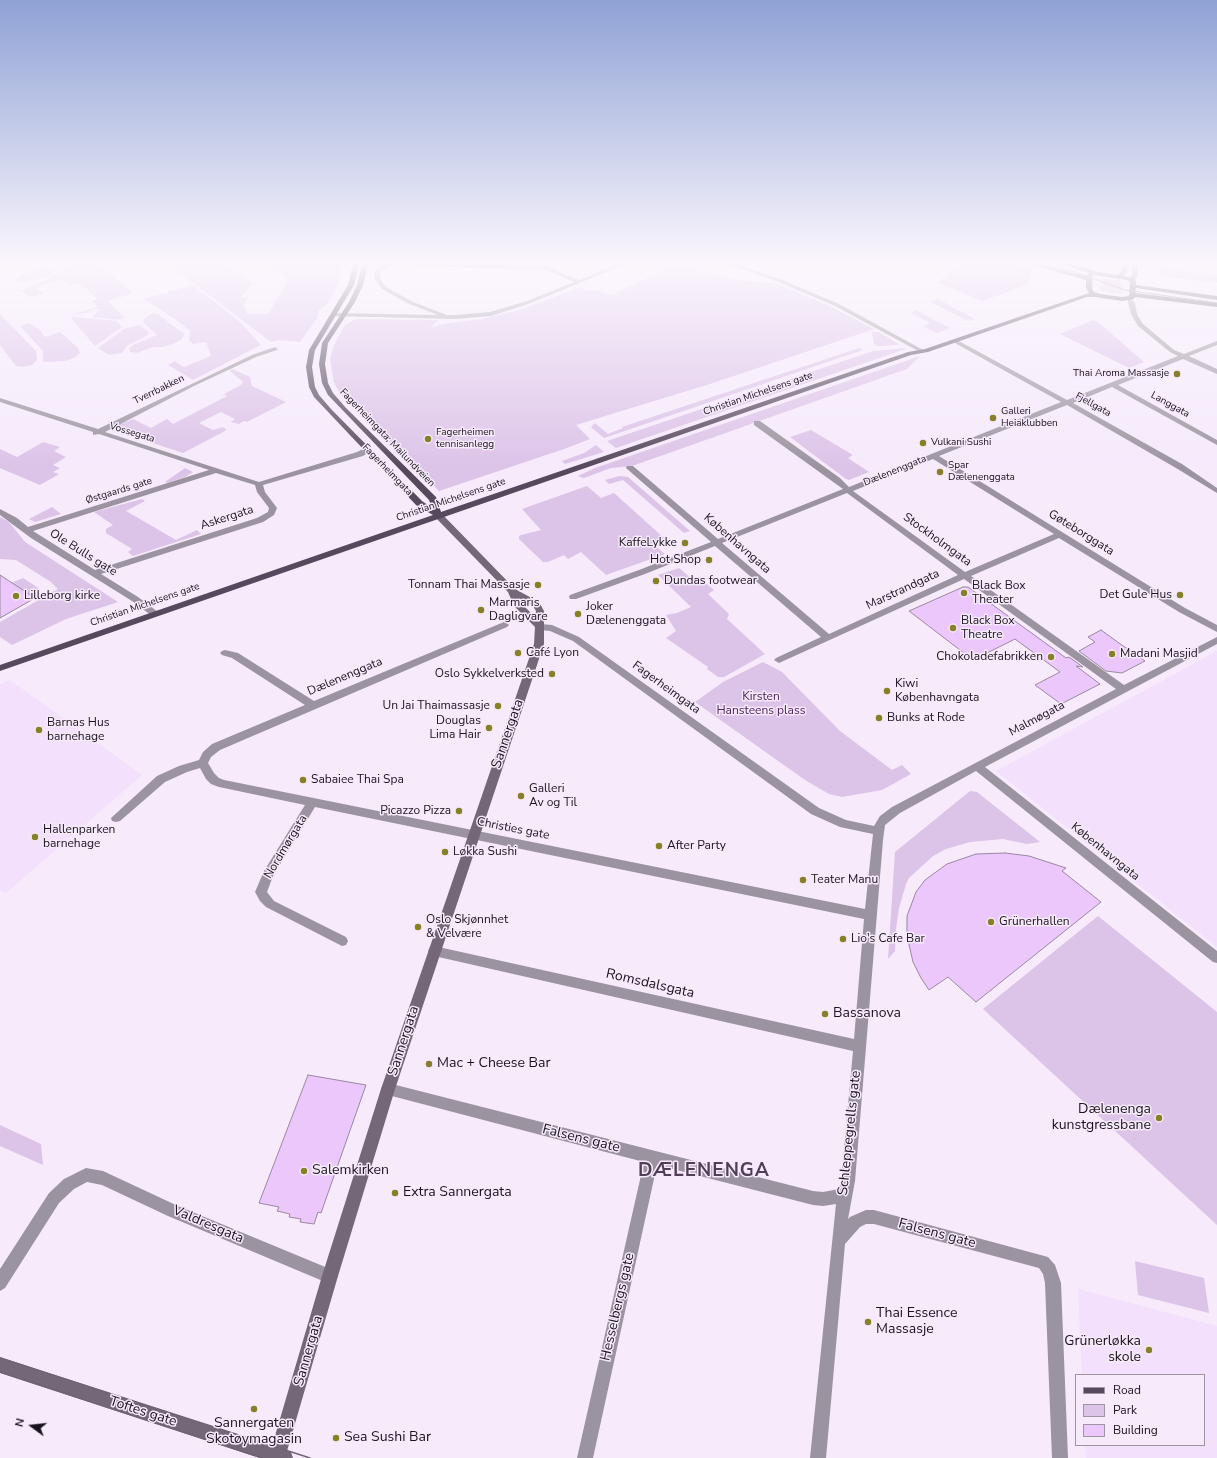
<!DOCTYPE html>
<html>
<head>
<meta charset="utf-8">
<style>
	body { margin:0 }
	#map { position:relative; width:1217px; height:1458px; overflow:hidden; background:#f6eafb; font-family:"Nunito Sans",sans-serif }
	canvas { display:block }
	.legend { position:absolute; left:1075px; top:1374px; width:130px; height:72px; box-sizing:border-box; background:#f6eafb; border:1px solid #9e94a2; margin:0; padding:5px 7px; list-style:none; font-size:12px; color:#1a131d }
	.legend li { display:flex; align-items:center; gap:8px; height:20px }
	.legend b { width:20px; border:1px solid #9e94a2 }
	.north { position:absolute; left:12px; top:1406px; width:40px; height:40px; -webkit-text-stroke:3px #f6eafb; paint-order:stroke; rotate:285deg; font-size:11px; font-weight:700; line-height:16px; text-align:center; color:#1a131d }
	.north::after { content:''; display:block; margin:auto; width:14px; height:18px; background:#1a131d; clip-path:polygon(50% 0,100% 100%,50% 72%,0 100%) }
</style>
</head>
<body>
<div id="map">
<canvas width="1217" height="1458"></canvas>
<ul class="legend">
<li><b style="height:5px;background:#57495d"></b>Road</li>
<li><b style="height:11px;background:#dcc3e8"></b>Park</li>
<li><b style="height:11px;background:#ebc7fc"></b>Building</li>
</ul>
<div class="north">N</div>
</div>
<script>
const c = document.querySelector('canvas').getContext('2d');
c.lineJoin = 'round';
function fillPath(path, color) { c.fillStyle = color; c.fill(path, 'evenodd'); }
const shape = rows => new Path2D(rows.map(r => 'M' + r).join(''));
function stroke(path, color, width, dash) { c.strokeStyle = color; c.lineWidth = width; c.lineCap = dash ? 'butt' : 'round'; c.setLineDash(dash || []); c.stroke(path); }
function drawText(font, color, halo, rows, align = 'center') {
  c.font = font + ' "Nunito Sans",sans-serif'; c.lineWidth = 3; c.setLineDash([]); c.textBaseline = 'middle'; c.strokeStyle = halo; c.fillStyle = color; for (const [text, x, y, turn = 0] of rows) {
    c.save(); c.translate(x, y); c.rotate((+turn || 0) * Math.PI / 180); c.textAlign = isNaN(turn) ? turn : align; if (halo) c.strokeText(text, 0, 0); c.fillText(text, 0, 0); c.restore();
  }
}
fillPath(shape([
	[1217,651,1217,947,996,771],
	[10,680,142,775,6,893,0,890,0,684],
	[1078,1289,1217,1326,1217,1458,1086,1458,1085,1445,1204,1445,1204,1375,1082,1375]
]), '#f3e0fc');
fillPath(shape([
	[73,264,100,264,109,273,131,291,130,294,108,301,124,317,123,318,118,320,92,317,100,310,97,309,97,308,87,313,70,315,98,307,92,301,98,299,79,283,70,286,62,280,36,287,44,294,30,297,21,291,49,278,67,265],
	[168,264,228,264,231,268,253,283,241,297,248,298,243,306,248,314,268,314,289,278,264,264,343,264,339,281,330,300,326,305,318,311,318,317,300,342,279,340,271,342],
	[677,264,736,280,775,283,830,306,874,329,713,383,576,425,590,439,567,448,439,491,341,395,334,383,330,359,334,345,345,325,356,319,438,320,431,328,442,324,481,319,520,310,580,287,587,291,593,290,611,295],
	[961,264,1014,264,1031,268,1029,284,982,301,959,291,937,283],
	[1160,267,1217,275,1217,283,1160,276],
	[44,268,55,270,54,272,46,277,28,282,18,282,15,279,25,273],
	[1101,278,1122,281,1122,294,1100,291],
	[193,285,240,322,261,345,193,380,168,365,175,361,184,367,211,356,206,342,193,344,189,340,190,331,175,319,144,299],
	[938,299,975,319,968,321,930,302],
	[916,310,938,322,951,328,936,333,923,326,930,323,911,313],
	[153,313,158,314,184,334,182,339,175,343,163,347,153,347,137,353,130,352,129,348,133,345,157,335,143,322,145,318],
	[0,314,36,351,37,360,32,365,22,367,16,366,0,345],
	[74,317,117,321,122,327,95,346,71,318],
	[1093,320,1098,322,1144,362,1129,368,1060,334],
	[29,323,39,329,45,337,60,332,78,348,80,353,74,358,65,361,45,362,43,361,43,351,20,326],
	[139,325,149,332,148,335,127,346,122,353,109,355,98,348,124,329],
	[872,332,879,332,900,345,877,346,874,344],
	[859,348,863,350,604,438,591,427,595,423,608,434,623,428,622,427],
	[905,348,906,349,616,448,607,441,873,351],
	[920,356,907,369,632,466,611,468,584,478,578,476,595,468],
	[232,369,250,377,252,386,286,402,247,422,244,421,239,424,231,422,235,419,221,412,199,423,213,430,223,427,226,429,225,431,183,453,113,430,117,425,133,419,151,428,167,419,173,424,227,396,224,394,241,385,243,382,230,371],
	[811,430,853,455,848,458,869,472,849,480,846,479,790,437],
	[43,442,60,447,54,451,66,457,53,465,60,468,53,472,59,474,40,485,0,468,0,449,17,457],
	[596,445,604,452,565,464,562,461,584,453],
	[185,468,193,472,185,477,168,483,165,482],
	[620,476,628,477,690,531,684,533,623,480,609,484,605,480],
	[587,486,601,498,614,493,664,538,652,543,665,554,606,575,581,552,568,559,564,555,548,562,543,562,519,539,519,536,521,535,541,530,522,509],
	[142,499,145,501,126,511,176,540,197,530,201,534,133,556,128,552,132,549,106,533,106,529,113,525,94,512],
	[52,507,61,514,35,522,29,519],
	[0,517,9,522,25,542,118,602,66,619,12,645,0,637,0,622,58,589,51,582,16,560,0,559],
	[679,568,692,579,698,577,714,590,708,594,729,614,727,619,765,654,724,677,718,677,707,669,708,667,666,638,676,631,666,615,677,613,691,607,658,575],
	[23,578,40,589,29,595,11,583],
	[763,662,782,672,840,731,892,770,902,765,911,774,882,790,842,797,829,794,805,780,695,702,723,682],
	[970,791,977,792,1040,842,1027,844,1003,839,970,842,946,849,933,856,909,878,906,884,899,908,896,929,895,951,888,959,895,852],
	[1098,916,1217,1012,1217,1225,983,1009],
	[0,1125,41,1144,43,1165,0,1146],
	[1135,1261,1204,1278,1209,1313,1138,1295]
]), '#dcc3e8');
const building = shape([
	[0,575,35,598,0,618,0,575],
	[963,587,968,587,1066,658,1069,657,1083,667,1076,666,1100,684,1061,704,1035,685,1060,672,1015,639,973,660,909,611,963,587],
	[1101,630,1119,643,1145,661,1122,673,1106,671,1079,651,1095,642,1088,637,1101,630],
	[1005,853,1029,856,1066,868,1062,871,1101,902,976,1002,948,977,929,990,921,978,913,962,907,936,907,916,916,892,925,880,947,864,976,854,1005,853],
	[308,1075,366,1085,321,1213,318,1212,314,1224,300,1222,301,1219,289,1217,290,1214,277,1211,279,1207,259,1203,308,1075]
]);
fillPath(building, '#ebc7fc');
stroke(building, '#9a87a2', 1);
fillPath(shape([
	[386,264,394,264,381,271,380,278,386,287,413,302,447,315,455,315,490,312,527,301,574,282,546,270,421,266,418,264,539,266,542,264,579,280,618,264,626,264,531,303,491,316,455,319,331,316,330,315,333,313,438,315,409,304,382,289,374,278,375,270,386,264],
	[728,264,736,264,785,281,839,304,925,351,920,352,835,306,781,283,728,264],
	[1127,298,1131,298,1135,303,1137,314,1143,324,1174,350,1184,354,1217,341,1217,345,1189,356,1217,369,1217,374,1183,359,1118,385,1217,440,1217,445,1112,387,1073,403,1182,464,1217,488,1217,493,1176,468,1067,405,939,456,1185,608,1217,625,1217,632,1179,612,1059,538,971,576,1124,685,1217,637,1217,644,985,767,1217,951,1217,963,1213,962,976,771,900,813,885,825,883,840,855,1181,848,1219,850,1217,866,1210,874,1210,1048,1257,1055,1265,1061,1283,1068,1458,1052,1458,1045,1283,1043,1274,1039,1268,874,1224,866,1224,860,1227,845,1244,826,1458,810,1458,836,1204,823,1206,813,1205,657,1165,593,1458,577,1458,644,1162,388,1095,383,1094,381,1089,383,1084,388,1083,813,1191,823,1192,839,1189,841,1181,853,1051,434,956,430,955,428,951,430,947,434,946,854,1039,864,919,315,807,273,876,267,892,274,901,346,937,348,941,346,945,342,946,266,907,260,901,255,892,264,871,305,805,219,787,211,784,206,779,200,768,187,772,165,782,120,821,116,822,112,821,111,818,157,776,179,766,199,760,203,752,212,744,305,705,232,658,222,655,220,653,222,651,225,650,238,653,314,701,504,622,507,623,509,625,507,627,220,750,211,757,208,763,214,773,219,778,224,780,865,909,873,834,840,827,811,814,573,641,550,631,540,630,535,627,540,624,552,625,579,637,819,808,846,820,874,826,880,816,892,807,1116,689,964,579,779,663,774,660,776,658,821,637,715,546,645,574,576,599,570,599,569,597,570,595,639,570,711,542,626,468,627,466,633,466,718,539,843,489,754,425,754,421,760,421,840,478,849,487,1061,402,953,342,953,340,957,340,1067,400,1178,356,1170,352,1138,326,1131,314,1127,298],
	[933,459,1054,534,965,572,853,491,933,459],
	[847,493,958,575,829,634,722,543,847,493],
	[275,347,278,349,277,350,256,357,194,386,105,432,259,482,357,452,365,448,371,448,372,450,363,456,263,485,265,492,277,508,274,515,263,522,101,574,138,597,158,612,159,614,158,616,152,616,132,601,31,538,0,515,0,509,17,518,28,527,209,470,99,434,93,435,93,432,0,402,0,398,98,429,252,355,275,347],
	[216,473,255,485,257,492,269,508,268,512,257,518,95,570,33,531,216,473],
	[86,1168,103,1171,178,1206,335,1271,338,1276,335,1281,330,1284,168,1216,102,1185,87,1182,74,1189,59,1203,5,1288,0,1291,0,1269,49,1193,64,1179,86,1168]
]), '#9b939f');
fillPath(shape([
	[1123,264,1129,264,1127,272,1122,277,1118,277,1117,276,1121,271,1123,264],
	[1131,264,1137,264,1138,275,1134,281,1132,282,1129,280,1132,275,1131,264],
	[435,513,441,513,515,589,539,602,544,611,544,644,395,1089,338,1276,287,1451,291,1452,293,1458,260,1458,0,1373,0,1357,272,1446,322,1276,381,1089,534,644,535,627,514,606,508,592,435,517,435,513],
	[519,598,533,606,536,611,535,617,521,603,519,598]
]), '#736778');
fillPath(shape([
	[353,264,359,264,354,285,315,350,312,367,315,387,319,395,331,409,422,501,432,508,429,500,328,395,322,383,319,364,322,343,349,302,357,285,362,264,368,264,363,285,355,302,328,343,325,364,328,383,333,393,346,408,436,497,441,512,908,352,925,349,1089,293,1086,288,1086,280,1029,264,1038,264,1086,276,1089,273,1062,264,1071,264,1099,272,1131,277,1136,281,1136,285,1217,296,1217,300,1136,288,1135,293,1217,303,1217,307,1135,297,1134,299,1122,301,1095,297,1087,297,928,352,911,355,0,671,0,665,433,515,416,505,314,397,309,387,306,367,309,350,348,285,353,264],
	[1093,275,1127,280,1130,282,1129,296,1122,297,1100,294,1094,292,1092,288,1093,275]
]), '#57495d');
stroke(shape([
	[1045,264,1081,274,1125,290,1217,303]
]), '#6e6572', 1);
stroke(shape([
	[0,1358,310,1458],
	[0,1372,262,1458]
]), '#6e6572', 1.5);
const sky = c.createLinearGradient(0, 0, 0, 468);
sky.addColorStop(0, '#8fa2d5');
sky.addColorStop(0.56, '#fbf6fd');
sky.addColorStop(1, '#fbf6fd00');
c.fillStyle = sky;
c.fillRect(0, 0, 1217, 468);
for (const [x, y, r, color] of [
	[1177,374,4,"#868027"],
	[993,418,4,"#868027"],
	[428,439,4,"#868027"],
	[923,443,4,"#868027"],
	[940,472,4,"#868027"],
	[685,543,4,"#868027"],
	[709,560,4,"#868027"],
	[656,581,4,"#868027"],
	[538,585,4,"#868027"],
	[964,593,4,"#868027"],
	[1180,595,4,"#868027"],
	[16,596,4,"#868027"],
	[481,610,4,"#868027"],
	[578,614,4,"#868027"],
	[953,628,4,"#868027"],
	[518,653,4,"#868027"],
	[1112,654,4,"#868027"],
	[1051,657,4,"#868027"],
	[552,674,4,"#868027"],
	[887,691,4,"#868027"],
	[498,706,4,"#868027"],
	[879,718,4,"#868027"],
	[489,728,4,"#868027"],
	[39,730,4,"#868027"],
	[303,780,4,"#868027"],
	[521,796,4,"#868027"],
	[459,811,4,"#868027"],
	[35,837,4,"#868027"],
	[659,846,4,"#868027"],
	[445,852,4,"#868027"],
	[803,880,4,"#868027"],
	[991,922,4,"#868027"],
	[418,927,4,"#868027"],
	[843,939,4,"#868027"],
	[825,1014,4,"#868027"],
	[429,1064,4,"#868027"],
	[1159,1118,4,"#868027"],
	[304,1171,4,"#868027"],
	[395,1193,4,"#868027"],
	[868,1322,4,"#868027"],
	[1149,1350,4,"#868027"],
	[254,1409,4,"#868027"],
	[336,1438,4,"#868027"]
]) { const dot = new Path2D(); dot.arc(x, y, r, 0, 2 * Math.PI); c.fillStyle = color; c.fill(dot); stroke(dot, '#f6eafb', 1.5); }
drawText('10px', '#1a131d', '#f6eafb', [
	["Thai Aroma Massasje",1169,374,"right"],
	["Galleri",1001,412],
	["Heiaklubben",1001,424],
	["Fagerheimen",436,433],
	["tennisanlegg",436,445],
	["Vulkani Sushi",931,443],
	["Spar",948,466],
	["Dælenenggata",948,478]
], 'left');
drawText('10px', '#1a131d', '#f6eafb', [
	["Tverrbakken",159,390,-26],
	["Christian Michelsens gate",758,394,-19],
	["Fjellgata",1093,405,29],
	["Langgata",1170,405,29],
	["Vossegata",132,433,17],
	["Fagerheimgata; Mailundveien",387,438,46],
	["Fagerheimgata",387,470,46],
	["Dælenenggata",895,471,-22],
	["Østgaards gate",119,491,-17],
	["Christian Michelsens gate",451,500,-19],
	["Christian Michelsens gate",145,605,-19]
]);
drawText('12px', '#1a131d', '#f6eafb', [
	["Askergata",227,518,-18],
	["Gøteborggata",1081,533,32],
	["Stockholmgata",937,540,36],
	["Københavngata",737,544,41],
	["Ole Bulls gate",83,553,32],
	["Marstrandgata",903,590,-25],
	["Dælenenggata",345,677,-23],
	["Fagerheimgata",666,688,36],
	["Malmøgata",1037,719,-28],
	["Christies gate",513,829,11],
	["Nordmørgata",286,847,-59],
	["Københavngata",1105,852,39]
]);
drawText('12px', '#1a131d', '#f6eafb', [
	["KaffeLykke",677,543,"right"],
	["Hot Shop",701,560,"right"],
	["Dundas footwear",664,581],
	["Tonnam Thai Massasje",530,585,"right"],
	["Black Box",972,586],
	["Theater",972,600],
	["Det Gule Hus",1172,595,"right"],
	["Lilleborg kirke",24,596],
	["Marmaris",489,603],
	["Dagligvare",489,617],
	["Joker",586,607],
	["Dælenenggata",586,621],
	["Black Box",961,621],
	["Theatre",961,635],
	["Café Lyon",526,653],
	["Madani Masjid",1120,654],
	["Chokoladefabrikken",1043,657,"right"],
	["Oslo Sykkelverksted",544,674,"right"],
	["Kiwi",895,684],
	["Københavngata",895,698],
	["Un Jai Thaimassasje",490,706,"right"],
	["Bunks at Rode",887,718],
	["Douglas",481,721,"right"],
	["Lima Hair",481,735,"right"],
	["Barnas Hus",47,723],
	["barnehage",47,737],
	["Sabaiee Thai Spa",311,780],
	["Galleri",529,789],
	["Av og Til",529,803],
	["Picazzo Pizza",451,811,"right"],
	["Hallenparken",43,830],
	["barnehage",43,844],
	["After Party",667,846],
	["Løkka Sushi",453,852],
	["Teater Manu",811,880],
	["Oslo Skjønnhet",426,920],
	["& Velvære",426,934],
	["Grünerhallen",999,922],
	["Lio's Cafe Bar",851,939]
], 'left');
drawText('12px', '#4a1e5b', '#f6eafb', [
	["Kirsten",761,697],
	["Hansteens plass",761,711]
]);
drawText('14px', '#1a131d', '#f6eafb', [
	["Sannergata",508,734,-71],
	["Romsdalsgata",650,984,13],
	["Sannergata",404,1041,-72],
	["Schleppegrells gate",850,1133,-84],
	["Falsens gate",581,1139,14],
	["Valdresgata",208,1225,23],
	["Falsens gate",937,1234,15],
	["Hesselbergs gate",618,1307,-77],
	["Sannergata",309,1351,-74],
	["Toftes gate",143,1412,18]
]);
drawText('14px', '#1a131d', '#f6eafb', [
	["Bassanova",833,1014],
	["Mac + Cheese Bar",437,1064],
	["Dælenenga",1151,1110,"right"],
	["kunstgressbane",1151,1126,"right"],
	["Salemkirken",312,1171],
	["Extra Sannergata",403,1193],
	["Thai Essence",876,1314],
	["Massasje",876,1330],
	["Grünerløkka",1141,1342,"right"],
	["skole",1141,1358,"right"],
	["Sannergaten",254,1424,"center"],
	["Skotøymagasin",254,1440,"center"],
	["Sea Sushi Bar",344,1438]
], 'left');
c.letterSpacing = '1px';
drawText('bold 19px', '#503f57', '#f6eafb', [
	["DÆLENENGA",704,1171]
]);
c.letterSpacing = '0px';
</script>
</body>
</html>
